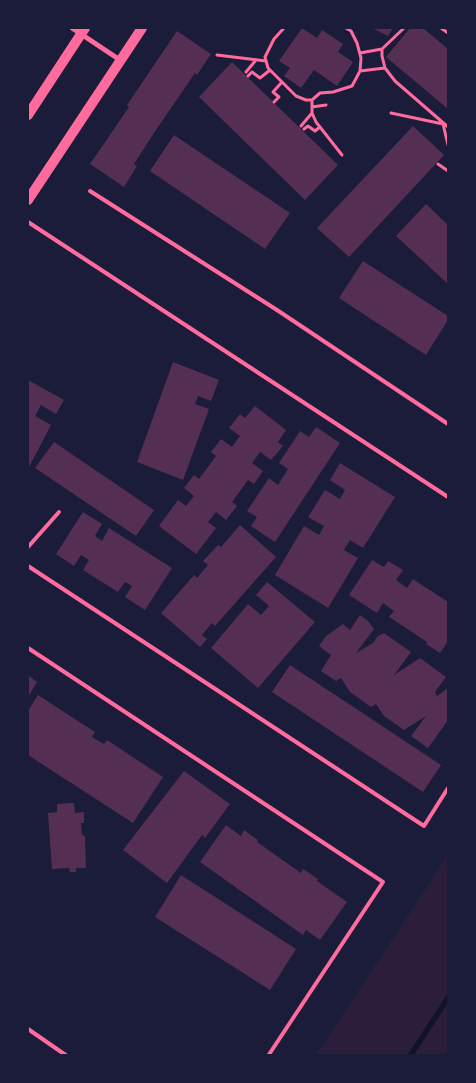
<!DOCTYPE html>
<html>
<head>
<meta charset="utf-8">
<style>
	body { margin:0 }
	#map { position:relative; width:476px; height:1083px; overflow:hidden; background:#1b1b3a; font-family:"Libre Baskerville",serif }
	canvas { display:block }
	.frame { position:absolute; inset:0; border:29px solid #1b1b3a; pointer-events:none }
</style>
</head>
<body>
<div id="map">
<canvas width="476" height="1083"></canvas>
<div class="frame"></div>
</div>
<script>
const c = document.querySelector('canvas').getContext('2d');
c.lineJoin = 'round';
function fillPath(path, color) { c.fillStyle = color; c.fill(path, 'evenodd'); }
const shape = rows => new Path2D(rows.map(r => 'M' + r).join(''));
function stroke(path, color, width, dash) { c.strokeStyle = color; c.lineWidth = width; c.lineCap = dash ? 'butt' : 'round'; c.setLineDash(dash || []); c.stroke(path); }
fillPath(shape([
	[448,854,448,1055,316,1055,436,873]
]), '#2a1e3b');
stroke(shape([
	[410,1056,448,998]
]), '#12122b', 5.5);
fillPath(shape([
	[302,28,317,38,322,30,343,44,338,52,353,62,337,86,314,70,301,88,284,76,290,68,279,61],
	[372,28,393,28,388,36],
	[410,28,423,28,448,49,448,109,386,57],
	[177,31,211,54,197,75,195,73,154,133,134,164,137,166,124,187,90,164,129,107,127,105],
	[232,62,338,165,305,200,199,97],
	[413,126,444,155,349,257,317,228],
	[174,135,290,213,265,249,150,171],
	[426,204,448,225,448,284,396,236],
	[363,261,448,316,448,320,426,355,339,298],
	[173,362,219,380,211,401,198,396,195,404,209,409,183,480,137,462],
	[28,380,64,400,56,414,41,405,35,416,51,425,28,469],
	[255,406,286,430,278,442,283,446,271,460,260,452,252,463,263,471,254,484,248,480,232,502,237,506,226,520,216,512,208,522,216,528,196,554,159,526,178,500,186,506,194,496,184,488,194,475,199,479,216,456,211,452,221,439,232,447,240,436,229,428,240,414,245,418],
	[316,427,340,443,275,542,251,526,257,517,247,511,269,478,278,485,288,469,279,463,300,431,309,437],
	[54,442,154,510,136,536,35,468],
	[340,463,395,497,363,548,350,540,344,550,358,558,328,608,275,575,304,526,319,535,324,526,308,517,325,490,340,499,345,490,330,480],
	[83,512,102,524,95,536,102,541,109,528,172,568,145,610,125,597,132,586,125,582,118,592,83,570,89,560,81,555,74,566,56,554],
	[240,525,276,557,215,626,212,623,202,635,207,639,200,647,161,613,194,575,197,578,208,565,203,561,218,545,221,547],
	[372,560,384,567,388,561,403,570,396,580,407,588,413,579,448,602,448,641,440,653,426,644,427,642,389,617,394,611,383,603,377,613,349,595],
	[267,582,315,622,258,688,211,648,248,604,261,615,269,606,256,595],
	[360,615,368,621,374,629,356,653,373,643,378,636,384,633,411,652,394,675,420,658,446,677,435,692,437,696,448,688,448,720,428,748,411,736,426,716,404,730,384,716,376,704,371,707,350,692,341,678,336,681,321,671,331,655,319,646,326,636,343,624,350,630],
	[290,665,441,765,423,792,272,692],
	[28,675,37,682,28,697],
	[38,695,95,732,92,737,104,744,107,740,163,777,133,823,28,755,28,711],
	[184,771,230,804,205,838,202,835,167,883,123,850],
	[74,803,75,813,84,812,84,823,81,823,82,835,85,836,86,868,76,868,76,872,70,872,69,868,52,869,48,813,57,812,57,804],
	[226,825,241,836,244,830,258,840,257,842,301,873,303,869,318,879,317,881,347,902,320,940,306,930,303,935,200,862],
	[181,875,296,949,270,990,155,917]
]), '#542f53');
stroke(shape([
	[284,28,274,39,265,57,268,68,296,96,306,100,312,100,320,93,333,92,352,86,360,71,361,58,357,43,351,31,346,28],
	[441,28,448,33],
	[382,49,404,28],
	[360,53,382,49,382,56,385,68],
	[217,55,266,61],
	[360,71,385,68,395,81,448,127],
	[246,72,256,60],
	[248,76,252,72,260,78,270,70],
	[312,100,312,113,316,122,342,155],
	[274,102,279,97,273,92,282,82],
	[312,107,326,105],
	[391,113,443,124,448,145],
	[301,126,312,113],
	[304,129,308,126,315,131,320,127],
	[438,164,448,171]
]), '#ff6b9d', 3);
stroke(shape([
	[90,191,277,310,448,424],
	[28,222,448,497],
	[28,547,59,512],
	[28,566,424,826,448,788],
	[28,648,383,882,268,1056],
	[28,1029,67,1056]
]), '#ff6b9d', 4);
stroke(shape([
	[72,28,120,60]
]), '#ff6b9d', 5);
stroke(shape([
	[28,115,85,28],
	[28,200,142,28]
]), '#ff6b9d', 10);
</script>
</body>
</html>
